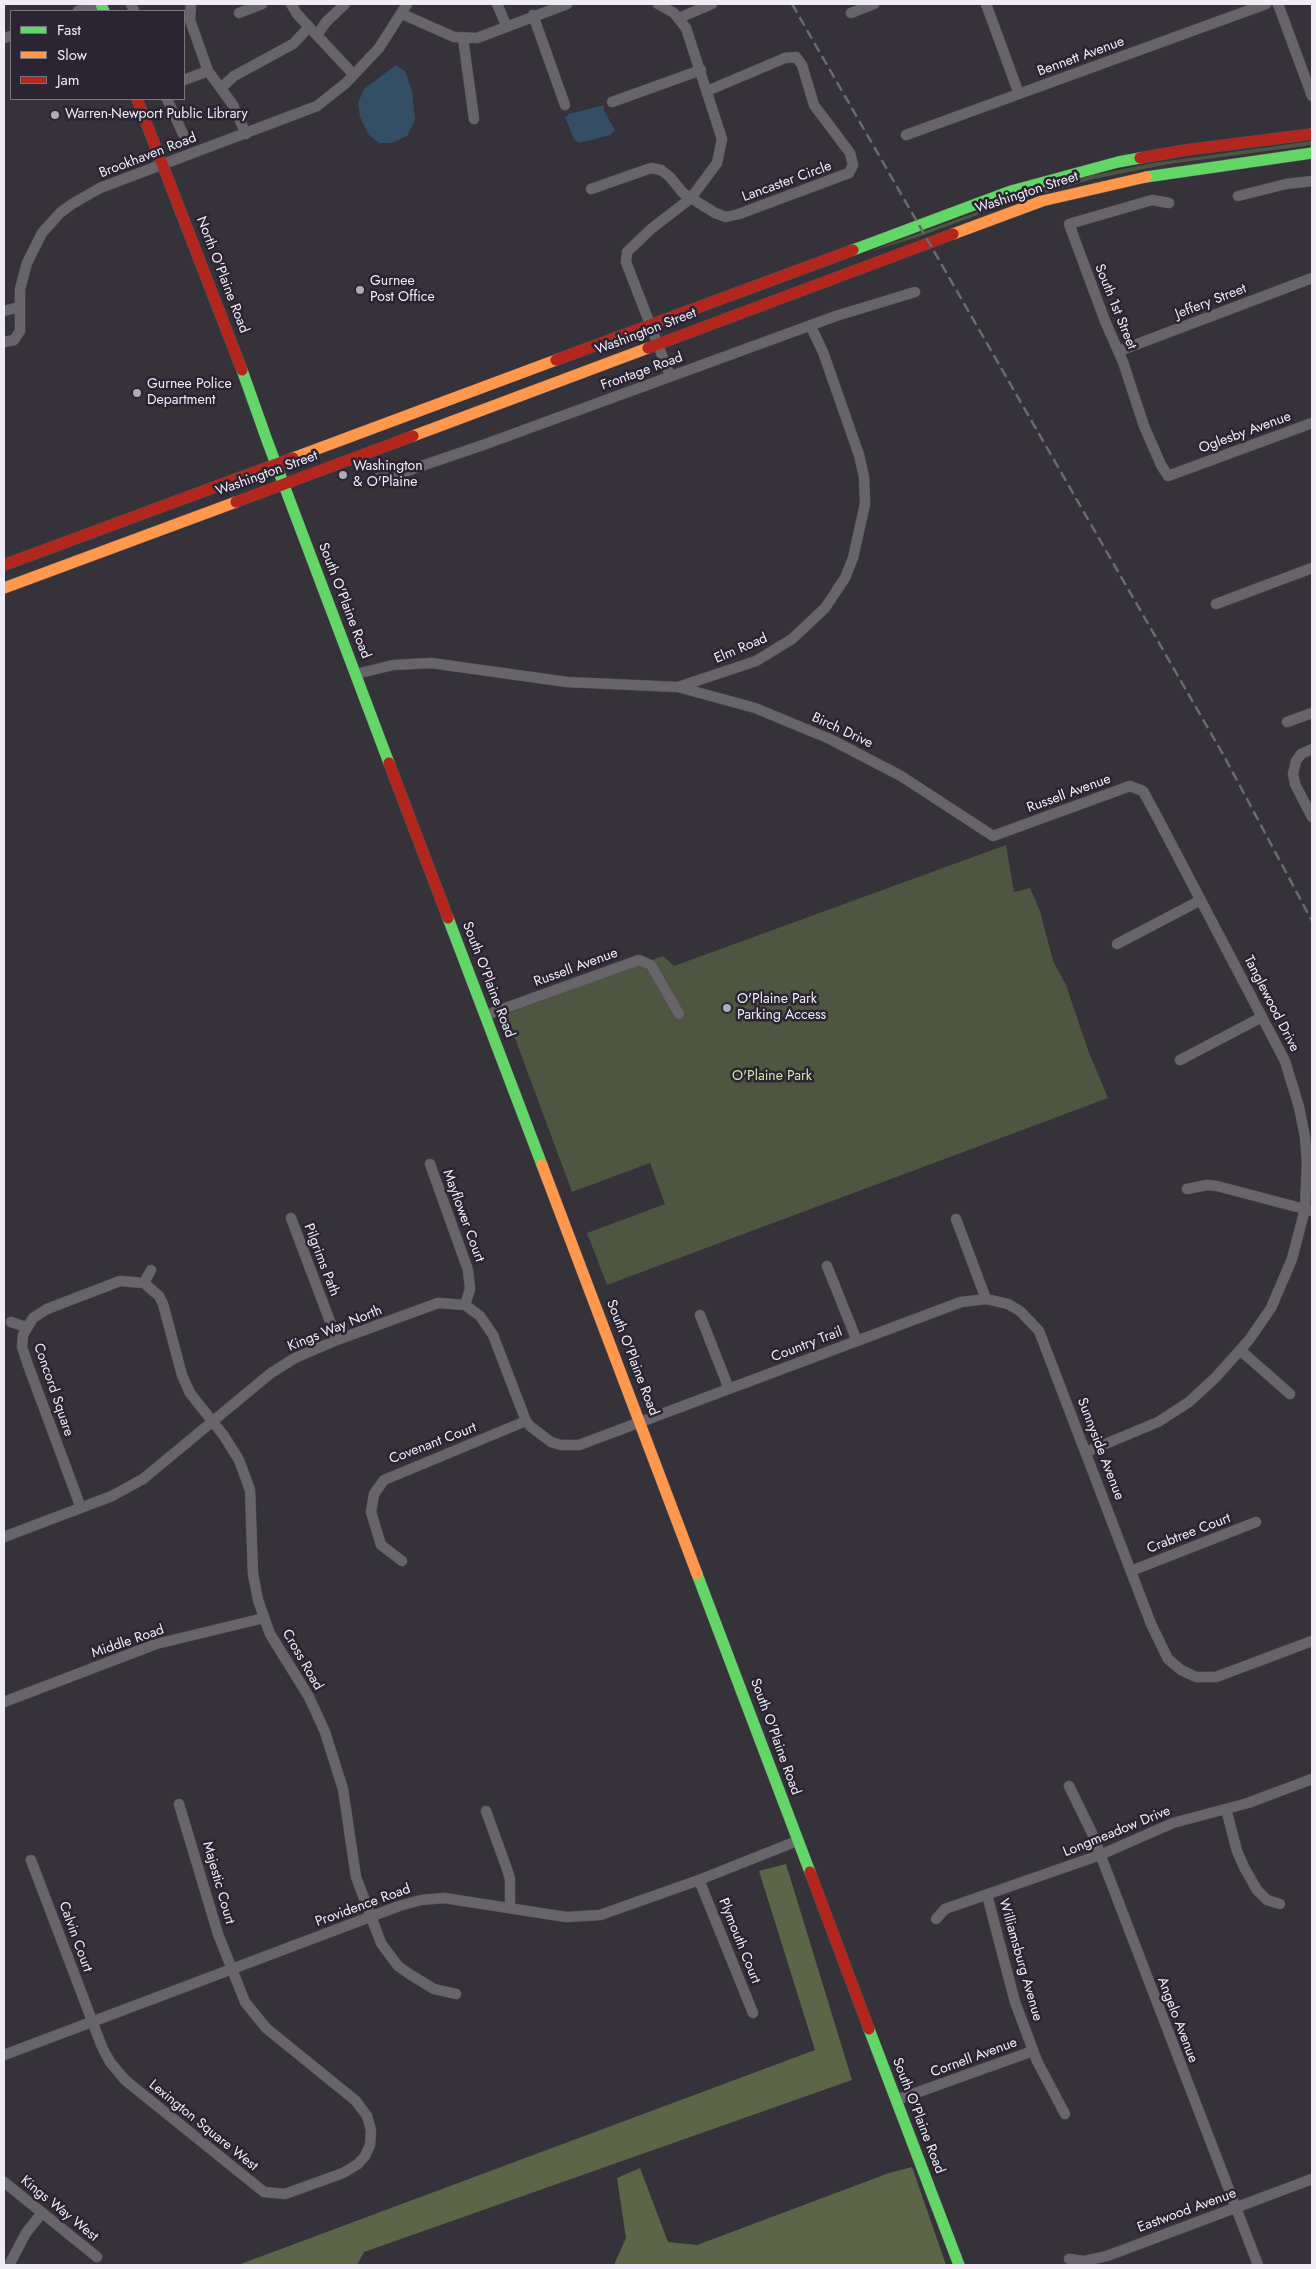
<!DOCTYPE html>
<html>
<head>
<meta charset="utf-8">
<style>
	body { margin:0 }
	#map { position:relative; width:1316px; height:2269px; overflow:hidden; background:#35323a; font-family:Jost,sans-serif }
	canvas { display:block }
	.frame { position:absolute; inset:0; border:5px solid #f0ecf6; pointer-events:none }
	.legend { position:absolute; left:10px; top:10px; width:175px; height:90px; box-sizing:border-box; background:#2a2433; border:1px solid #797481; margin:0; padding:6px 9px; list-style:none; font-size:15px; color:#f0ecf6 }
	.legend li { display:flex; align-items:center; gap:10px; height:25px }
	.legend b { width:25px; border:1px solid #797481 }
</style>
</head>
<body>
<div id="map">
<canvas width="1316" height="2269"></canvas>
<div class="frame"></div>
<ul class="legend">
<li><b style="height:6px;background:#63d668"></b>Fast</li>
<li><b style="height:6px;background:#ff974d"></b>Slow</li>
<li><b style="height:6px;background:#b3261e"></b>Jam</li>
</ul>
</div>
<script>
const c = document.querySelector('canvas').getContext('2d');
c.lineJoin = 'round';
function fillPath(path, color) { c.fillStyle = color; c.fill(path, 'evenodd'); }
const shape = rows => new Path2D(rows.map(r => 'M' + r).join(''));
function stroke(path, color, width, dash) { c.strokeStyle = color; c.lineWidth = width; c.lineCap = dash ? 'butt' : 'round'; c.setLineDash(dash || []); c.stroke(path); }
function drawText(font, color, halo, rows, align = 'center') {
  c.font = font + ' Jost,sans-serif'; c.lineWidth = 5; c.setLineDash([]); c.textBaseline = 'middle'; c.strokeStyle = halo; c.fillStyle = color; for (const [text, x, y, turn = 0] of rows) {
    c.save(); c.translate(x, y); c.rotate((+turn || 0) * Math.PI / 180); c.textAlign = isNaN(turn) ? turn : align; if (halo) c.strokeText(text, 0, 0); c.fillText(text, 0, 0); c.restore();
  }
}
fillPath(shape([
	[1312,141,1312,145,1169,164,1093,179,1004,205,918,237,868,252,993,206,1089,176,1153,163],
	[1006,845,1014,892,1030,888,1040,911,1053,961,1066,985,1088,1050,1108,1098,607,1285,587,1233,665,1204,650,1163,572,1192,506,1014,663,956,674,966]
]), '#4e5541');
fillPath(shape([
	[786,1864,852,2080,364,2252,357,2265,238,2265,815,2050,759,1871],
	[912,2167,946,2265,614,2265,626,2238,617,2178,640,2168,668,2242,697,2245,889,2173]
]), '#5c6548');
fillPath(shape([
	[396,65,405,71,412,91,415,120,407,136,392,143,379,143,369,135,360,117,358,103,364,89],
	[604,105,604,111,615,130,610,135,579,143,574,139,565,117,569,114]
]), '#344e66');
const street = shape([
	[131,4,134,11],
	[191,4,190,20,208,71,233,105,246,134],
	[291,4,297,14,354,75],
	[497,4,507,27],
	[658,4,674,13,686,28,722,139,717,163,691,198,651,229,627,252,626,262,670,376],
	[986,4,1019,94],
	[1278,4,1312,96],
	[78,11,99,4],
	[239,13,262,4],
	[851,13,874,4],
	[402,14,454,37,477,38,567,4],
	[533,15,565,105],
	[679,18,712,4],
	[317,35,326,22,345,4],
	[4,38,11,36],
	[463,38,474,119],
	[184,80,208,71],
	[221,88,234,76,293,44,309,27],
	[167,99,183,134],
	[612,102,701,70],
	[906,135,1266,4],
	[591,189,651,168,661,170,670,177,683,193,715,213,726,217,739,214,849,173,853,165,850,153,814,105,802,65,796,57,785,58,707,91],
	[1238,196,1286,184,1312,181],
	[1169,203,1152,200,1069,224,1105,321,1123,362,1144,426,1161,465,1168,476,1312,423],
	[4,311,19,307],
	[4,342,14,340,20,331,20,289,27,263,42,233,60,213,72,204,100,188,317,106,346,83,379,48,407,4],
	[1119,351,1312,278],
	[378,478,401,473,483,445,836,316,915,292],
	[1216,604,1312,568],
	[356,674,393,665,431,663,567,682,678,687,756,661,792,639,825,608,845,578,853,558,865,504,864,477,859,455,823,352,811,327],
	[678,687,755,708,830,739,901,776,993,836,1130,786,1143,791,1155,813,1285,1061,1299,1107,1305,1137,1307,1162,1305,1209,1292,1259,1271,1308,1249,1340,1216,1377,1189,1402,1158,1422,1086,1452],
	[1287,722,1312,713],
	[1312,749,1301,754,1296,761,1293,774,1295,784,1312,817],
	[1117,944,1201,900],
	[486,1015,639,960,651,965,679,1014],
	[1180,1060,1262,1017],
	[430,1164,468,1270,470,1289,465,1305],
	[1187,1189,1207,1185,1217,1186,1312,1211],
	[291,1218,337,1340],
	[956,1219,986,1299],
	[827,1266,857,1341],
	[144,1283,151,1270],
	[700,1315,729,1389],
	[11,1322,26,1327],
	[1240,1350,1290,1394],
	[81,1508,28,1365,22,1347,23,1335,33,1318,47,1309,120,1281,144,1283,159,1296,163,1304,182,1375,190,1393,224,1436,239,1460,250,1490,253,1574,258,1600,270,1634,309,1697,325,1732,343,1789,356,1877,381,1943,398,1966,411,1975,434,1989,456,1994],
	[4,1537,112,1496,143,1479,271,1373,295,1358,337,1340,438,1303,465,1305,480,1316,493,1335,526,1421,530,1426,551,1442,561,1445,579,1445,961,1302,986,1299,1008,1304,1020,1311,1039,1331,1151,1624,1168,1659,1181,1670,1196,1677,1216,1677,1312,1641],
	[402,1561,381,1545,371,1512,374,1494,384,1480,526,1421],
	[1131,1571,1256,1522],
	[4,1702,156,1644,264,1618],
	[1069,1786,1092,1833,1258,2265],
	[1226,1809,1237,1851,1244,1867,1257,1890,1267,1900,1280,1904],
	[486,1811,507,1869,510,1879,510,1908],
	[31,1860,102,2047,110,2062,125,2080,264,2192,285,2194,343,2173,358,2164,365,2156,370,2145,371,2130,367,2116,356,2101,266,2028,245,2002,218,1934,179,1804],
	[699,1880,753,2013],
	[987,1895,1015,2002,1037,2061,1065,2114],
	[936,1919,945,1909,1100,1855,1173,1823,1248,1803,1312,1779],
	[4,2055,399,1906,421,1900,444,1898,566,1917,600,1915,699,1880,797,1841],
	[896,2100,1033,2051],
	[4,2182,97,2257],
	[1069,2259,1084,2261,1107,2256,1312,2179],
	[9,2265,26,2233,41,2214]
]);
const fast = shape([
	[101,4,104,11],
	[1146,177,1312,153],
	[853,250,1011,191,1118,162,1140,158],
	[242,370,268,443,389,763],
	[448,918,542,1165],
	[697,1574,810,1872],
	[869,2029,959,2265]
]);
const slow = shape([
	[953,234,1042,201,1146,177],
	[413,436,648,348],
	[293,458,556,360],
	[4,588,236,502],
	[542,1165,697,1574]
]);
const jam = shape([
	[137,99,242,370],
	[1140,158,1186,150,1312,134],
	[648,348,953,234],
	[556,360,853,250],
	[236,502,413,436],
	[4,565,293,458],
	[389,763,448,918],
	[810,1872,869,2029]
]);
stroke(street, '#545158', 11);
stroke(fast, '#545158', 12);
stroke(slow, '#545158', 12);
stroke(jam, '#545158', 12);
stroke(street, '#67646a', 10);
stroke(fast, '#63d668', 11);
stroke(slow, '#ff974d', 11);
stroke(jam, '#b3261e', 11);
stroke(shape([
	[792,4,1224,756,1312,921]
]), '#6c6a70', 2.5, [10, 5]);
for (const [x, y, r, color] of [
	[55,115,5,"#afabb4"],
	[360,290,5,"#afabb4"],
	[137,393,5,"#afabb4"],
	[343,475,5,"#afabb4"],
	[727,1008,5,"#afabb4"]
]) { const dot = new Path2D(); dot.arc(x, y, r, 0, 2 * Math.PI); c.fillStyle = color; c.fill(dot); stroke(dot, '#2a2433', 2); }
drawText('14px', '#f0ecf6', '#2a2433', [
	["Bennett Avenue",1081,57,-20],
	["Brookhaven Road",148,156,-21],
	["Lancaster Circle",787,182,-20],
	["Washington Street",1027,193,-18],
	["North O'Plaine Road",222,275,69],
	["Jeffery Street",1211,302,-21],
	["South 1st Street",1115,307,68],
	["Washington Street",646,332,-21],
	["Frontage Road",642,372,-20],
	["Oglesby Avenue",1245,433,-20],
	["Washington Street",267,474,-20],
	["South O'Plaine Road",344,601,69],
	["Elm Road",741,649,-23],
	["Birch Drive",842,731,25],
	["Russell Avenue",1069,794,-20],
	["Russell Avenue",576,968,-20],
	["South O'Plaine Road",488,980,69],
	["Tanglewood Drive",1271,1004,63],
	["Mayflower Court",463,1216,70],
	["Pilgrims Path",321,1260,69],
	["Kings Way North",335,1329,-22],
	["Country Trail",807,1345,-21],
	["South O'Plaine Road",632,1358,69],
	["Concord Square",53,1390,71],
	["Covenant Court",433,1444,-21],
	["Sunnyside Avenue",1100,1449,69],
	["Crabtree Court",1189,1534,-21],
	["Middle Road",128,1642,-19],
	["Cross Road",302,1660,60],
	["South O'Plaine Road",775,1737,70],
	["Longmeadow Drive",1117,1832,-22],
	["Majestic Court",218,1883,74],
	["Providence Road",363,1906,-20],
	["Calvin Court",75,1937,70],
	["Plymouth Court",739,1941,68],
	["Williamsburg Avenue",1020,1960,74],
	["Angelo Avenue",1177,2020,69],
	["Cornell Avenue",974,2058,-20],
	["South O'Plaine Road",918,2116,69],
	["Lexington Square West",203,2126,39],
	["Kings Way West",59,2209,39],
	["Eastwood Avenue",1187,2211,-20]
]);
drawText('14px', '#f0ecf6', '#2a2433', [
	["Warren-Newport Public Library",65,115],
	["Gurnee",370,282],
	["Post Office",370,298],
	["Gurnee Police",147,385],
	["Department",147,401],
	["Washington",353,467],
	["& O'Plaine",353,483],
	["O'Plaine Park",737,1000],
	["Parking Access",737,1016]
], 'left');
drawText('14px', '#d2e7a9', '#2a2433', [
	["O'Plaine Park",772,1077]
]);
</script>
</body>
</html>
